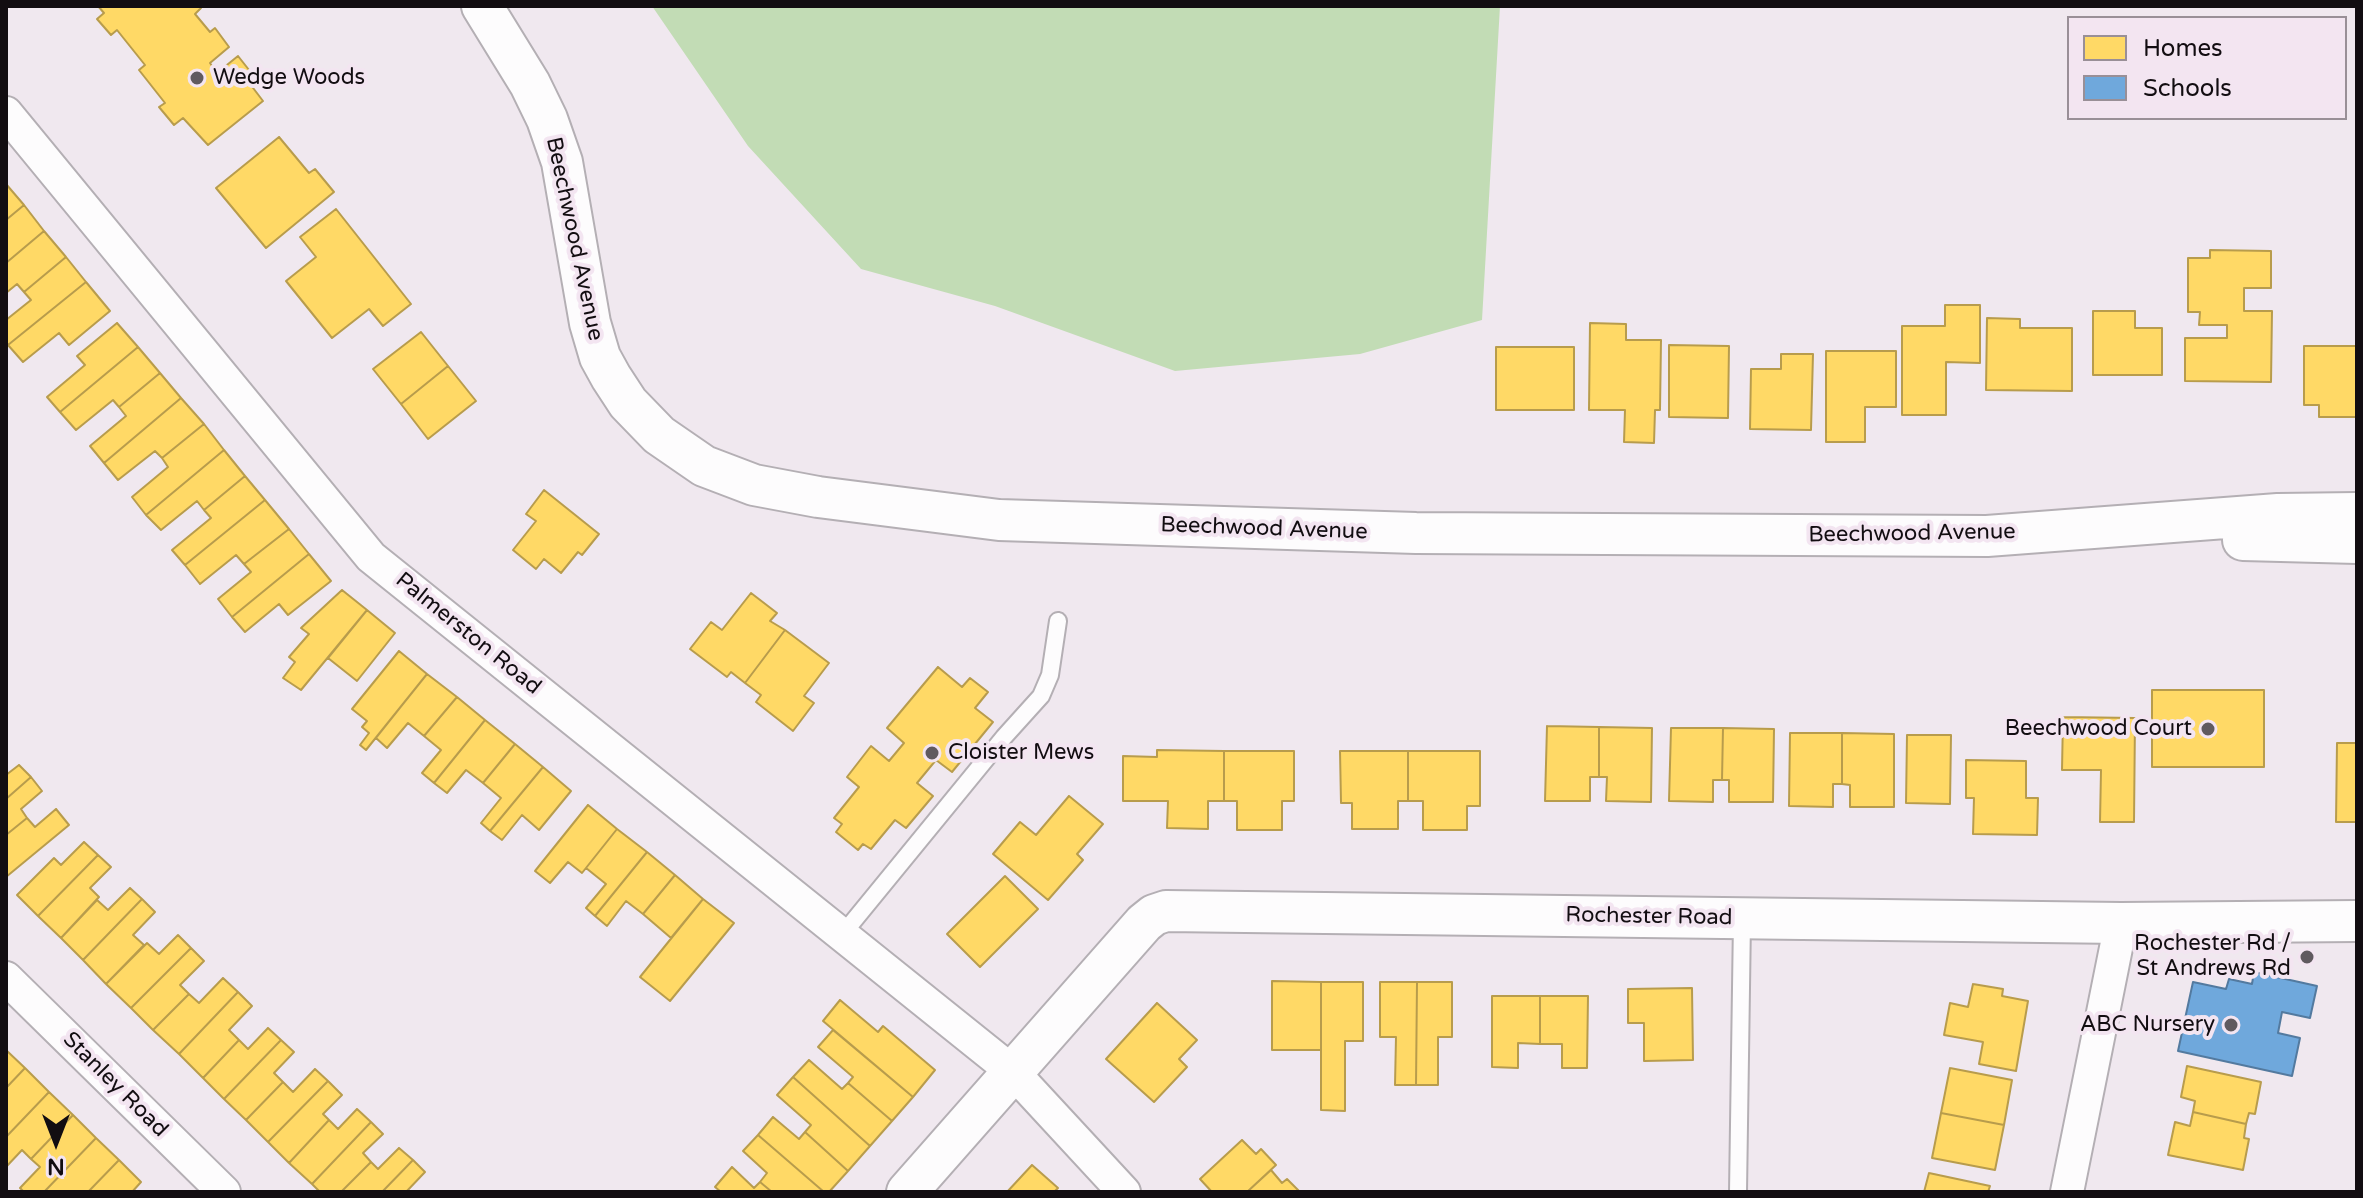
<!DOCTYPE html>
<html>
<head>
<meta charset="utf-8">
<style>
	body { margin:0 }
	#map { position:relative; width:2363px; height:1198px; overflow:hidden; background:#f0e8ef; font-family:"Varela Round",sans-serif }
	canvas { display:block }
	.frame { position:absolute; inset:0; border:8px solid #120d11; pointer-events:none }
	.legend { position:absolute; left:2067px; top:16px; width:280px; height:104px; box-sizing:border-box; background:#f3e5f1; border:2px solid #998f97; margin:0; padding:10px 14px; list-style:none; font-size:24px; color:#120d11 }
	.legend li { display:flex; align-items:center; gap:16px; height:40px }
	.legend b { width:40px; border:2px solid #998f97 }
	.north { position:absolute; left:16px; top:1102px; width:80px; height:80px; -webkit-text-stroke:6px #f3e5f1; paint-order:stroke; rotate:180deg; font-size:22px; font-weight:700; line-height:32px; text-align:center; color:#120d11 }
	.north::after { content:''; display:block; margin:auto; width:28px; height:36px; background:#120d11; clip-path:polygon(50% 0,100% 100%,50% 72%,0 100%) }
</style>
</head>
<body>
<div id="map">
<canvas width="2363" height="1198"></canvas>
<div class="frame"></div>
<ul class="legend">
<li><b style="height:22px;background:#ffd966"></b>Homes</li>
<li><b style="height:22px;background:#6fa8dc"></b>Schools</li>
</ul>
<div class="north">N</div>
</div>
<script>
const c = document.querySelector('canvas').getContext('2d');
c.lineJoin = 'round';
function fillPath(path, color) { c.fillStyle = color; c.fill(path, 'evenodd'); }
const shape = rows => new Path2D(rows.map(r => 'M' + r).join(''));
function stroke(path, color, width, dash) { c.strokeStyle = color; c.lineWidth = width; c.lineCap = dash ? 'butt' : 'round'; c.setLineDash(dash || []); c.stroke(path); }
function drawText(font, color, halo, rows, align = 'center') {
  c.font = font + ' "Varela Round",sans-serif'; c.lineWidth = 8; c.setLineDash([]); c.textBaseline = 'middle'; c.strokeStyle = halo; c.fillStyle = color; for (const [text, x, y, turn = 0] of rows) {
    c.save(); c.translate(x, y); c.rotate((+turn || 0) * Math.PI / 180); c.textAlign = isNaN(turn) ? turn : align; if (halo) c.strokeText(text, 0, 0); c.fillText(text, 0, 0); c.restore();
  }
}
fillPath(shape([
	[652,6,1500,6,1482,320,1360,354,1175,371,995,306,861,269,748,146]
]), '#c2dcb5');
const homes = shape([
	[98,6,199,6,201,8,195,14,210,32,215,28,229,47,210,63,217,73,238,56,253,75,247,80,263,101,208,145,183,118,174,125,159,107,165,103,139,70,145,65,117,30,111,35,97,19,104,13,98,6],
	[279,137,309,173,315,169,334,192,266,248,216,188,279,137],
	[6,184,24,205,6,220,6,184],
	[24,205,44,231,6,263,6,220,24,205],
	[336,209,411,304,383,326,369,309,332,338,286,281,316,257,300,237,336,209],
	[44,231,66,257,24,292,17,284,6,293,6,263,44,231],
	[2210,250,2271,251,2271,288,2244,288,2244,311,2272,311,2271,382,2185,381,2185,338,2227,338,2227,325,2199,325,2200,312,2188,312,2188,258,2210,258,2210,250],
	[66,257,86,282,8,345,6,342,6,320,31,300,24,292,66,257],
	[86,282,110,311,69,345,59,333,23,362,8,345,86,282],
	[1945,305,1980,305,1980,363,1946,362,1946,415,1902,415,1902,326,1945,326,1945,305],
	[2093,311,2135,311,2135,328,2162,328,2162,375,2093,375,2093,311],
	[1987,318,2020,319,2020,328,2072,328,2072,391,1986,390,1987,318],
	[117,323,138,347,60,412,47,397,85,365,77,356,117,323],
	[1590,323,1626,324,1626,340,1661,340,1660,410,1655,410,1654,443,1624,442,1625,410,1589,410,1590,323],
	[421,332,448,366,401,404,373,369,421,332],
	[1669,345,1729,346,1728,418,1669,417,1669,345],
	[2304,346,2357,346,2357,417,2319,417,2319,405,2304,405,2304,346],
	[138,347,160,373,119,407,113,400,76,430,60,412,138,347],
	[1496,347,1574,347,1574,410,1496,410,1496,347],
	[1826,351,1896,351,1896,407,1865,407,1865,442,1826,442,1826,351],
	[1781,354,1813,354,1811,430,1750,429,1751,369,1781,369,1781,354],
	[448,366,476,401,428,439,401,404,448,366],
	[160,373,181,398,104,463,90,446,126,416,119,407,160,373],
	[181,398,204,424,162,458,155,451,118,480,104,463,181,398],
	[204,424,224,450,146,515,132,497,168,467,162,458,204,424],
	[224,450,245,476,204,510,197,501,161,530,146,515,224,450],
	[245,476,265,500,185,565,172,550,211,518,204,510,245,476],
	[544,490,599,534,582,555,578,552,561,573,544,559,536,569,513,550,536,521,526,514,544,490],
	[265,500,289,529,244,564,236,555,200,584,185,565,265,500],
	[289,529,309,554,232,617,218,599,251,572,244,564,289,529],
	[309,554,331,581,288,615,279,604,245,632,232,617,309,554],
	[342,590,367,610,301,690,283,678,295,662,289,657,309,634,301,628,342,590],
	[751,593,777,613,770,621,785,630,745,683,731,672,727,677,690,649,711,622,722,630,751,593],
	[367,610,395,633,357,681,328,658,367,610],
	[785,630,829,663,804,696,814,703,793,731,756,702,761,695,745,683,785,630],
	[399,651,427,674,366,750,360,745,369,733,362,727,367,721,352,709,399,651],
	[938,667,962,687,970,678,988,692,975,708,993,722,952,772,936,760,917,783,933,796,906,828,895,820,871,849,863,844,858,850,836,832,842,824,834,818,859,787,847,777,871,746,889,761,904,743,887,728,938,667],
	[427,674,457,697,424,736,408,723,387,748,376,738,427,674],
	[2152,690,2264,690,2264,767,2152,767,2152,690],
	[457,697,485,720,434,783,422,773,441,750,424,736,457,697],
	[2063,717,2135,718,2134,822,2100,822,2101,770,2062,770,2063,717],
	[485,720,515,744,483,783,466,770,447,793,434,783,485,720],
	[1547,726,1599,727,1599,777,1590,777,1590,801,1545,801,1547,726],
	[1599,727,1652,728,1651,802,1606,801,1607,777,1599,777,1599,727],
	[1671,728,1723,728,1722,780,1713,780,1713,802,1669,801,1671,728],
	[1723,728,1774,729,1773,802,1729,802,1729,780,1722,780,1723,728],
	[1790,733,1842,733,1842,784,1833,784,1833,807,1789,806,1790,733],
	[1842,733,1894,734,1894,807,1850,807,1850,785,1842,784,1842,733],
	[1907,735,1951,735,1950,804,1906,803,1907,735],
	[2337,743,2357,743,2357,822,2336,822,2337,743],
	[515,744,543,767,490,831,481,823,501,798,483,783,515,744],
	[1157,750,1224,751,1224,801,1208,801,1208,829,1167,828,1168,801,1123,801,1123,756,1157,757,1157,750],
	[1224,751,1294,751,1294,801,1282,801,1282,830,1237,830,1237,801,1224,801,1224,751],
	[1340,751,1408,751,1408,801,1398,801,1398,829,1352,829,1352,803,1341,803,1340,751],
	[1408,751,1480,751,1480,806,1467,806,1467,830,1423,830,1423,801,1408,801,1408,751],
	[1966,760,2026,761,2026,798,2038,798,2037,835,1973,834,1974,798,1966,798,1966,760],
	[19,765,31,777,6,799,6,775,19,765],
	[543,767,571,791,539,830,522,815,502,840,490,831,543,767],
	[31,777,42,791,21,809,27,818,6,835,6,799,31,777],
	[1069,796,1103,824,1077,854,1083,860,1048,900,993,854,1020,822,1036,835,1069,796],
	[588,805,617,829,582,873,568,862,550,883,535,871,588,805],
	[56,809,69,825,6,877,6,835,27,818,35,827,56,809],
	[617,829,647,852,595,916,586,908,606,884,586,868,617,829],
	[84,842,98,855,38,916,17,895,54,858,61,865,84,842],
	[647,852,675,875,643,914,626,901,607,926,595,916,647,852],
	[98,855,111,867,90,888,99,897,61,938,38,916,98,855],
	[675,875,703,899,671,938,643,914,675,875],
	[1005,876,1038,909,980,967,947,934,1005,876],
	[130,888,142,899,83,960,61,938,97,900,108,910,130,888],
	[142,899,155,912,133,935,144,945,106,984,83,960,142,899],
	[703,899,734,923,670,1001,640,977,703,899],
	[178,935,191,948,131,1008,106,984,147,943,159,954,178,935],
	[191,948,204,961,180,985,189,994,153,1030,131,1008,191,948],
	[223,978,238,992,179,1054,153,1030,189,994,199,1003,223,978],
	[1272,981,1321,982,1321,1050,1272,1050,1272,981],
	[1321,982,1363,982,1363,1041,1345,1041,1345,1111,1321,1110,1321,982],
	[1380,982,1417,982,1416,1085,1395,1085,1396,1037,1380,1037,1380,982],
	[1417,982,1452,982,1452,1037,1438,1037,1438,1085,1416,1085,1417,982],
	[1973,984,2003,989,2002,996,2028,1001,2016,1071,1979,1064,1983,1042,1944,1035,1950,1003,1968,1007,1973,984],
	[1692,988,1693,1060,1644,1061,1644,1023,1628,1023,1628,989,1692,988],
	[238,992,252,1006,229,1030,239,1040,203,1078,179,1054,238,992],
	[1492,996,1540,996,1540,1044,1518,1043,1518,1068,1492,1067,1492,996],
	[1540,996,1588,996,1587,1068,1562,1068,1562,1044,1540,1044,1540,996],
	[840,1000,878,1032,883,1026,935,1070,913,1097,823,1021,840,1000],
	[1157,1003,1197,1040,1179,1059,1187,1067,1154,1102,1106,1059,1157,1003],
	[268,1028,281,1040,224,1099,203,1078,239,1040,248,1049,268,1028],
	[833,1030,913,1097,892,1121,848,1083,853,1077,818,1047,833,1030],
	[281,1040,294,1052,274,1073,283,1082,246,1120,224,1099,281,1040],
	[6,1050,25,1068,6,1088,6,1050],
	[809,1060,842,1089,848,1083,892,1121,870,1146,793,1077,809,1060],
	[2187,1066,2261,1082,2255,1114,2249,1113,2246,1124,2193,1112,2195,1101,2181,1097,2187,1066],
	[25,1068,49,1092,6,1137,6,1088,25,1068],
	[1950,1068,2012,1080,2004,1125,1941,1113,1950,1068],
	[315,1069,328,1081,268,1142,246,1120,283,1082,293,1092,315,1069],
	[793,1077,870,1146,848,1171,805,1132,811,1125,777,1095,793,1077],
	[328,1081,342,1095,323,1114,329,1120,289,1163,268,1142,328,1081],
	[49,1092,73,1115,31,1159,22,1150,6,1167,6,1137,49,1092],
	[357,1109,371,1122,312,1184,289,1163,329,1120,338,1129,357,1109],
	[2193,1112,2246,1124,2244,1138,2249,1139,2243,1170,2168,1155,2175,1122,2190,1126,2193,1112],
	[1941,1113,2004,1125,1995,1170,1932,1158,1941,1113],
	[73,1115,96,1138,44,1192,24,1192,20,1188,40,1167,31,1159,73,1115],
	[773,1117,799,1139,805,1132,848,1171,829,1192,824,1192,758,1135,773,1117],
	[371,1122,383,1134,363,1153,371,1162,341,1192,320,1192,312,1184,371,1122],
	[758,1135,824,1192,772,1192,760,1182,767,1173,743,1151,758,1135],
	[96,1138,119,1160,88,1192,44,1192,96,1138],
	[1242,1140,1256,1154,1261,1149,1276,1165,1247,1192,1212,1192,1200,1179,1242,1140],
	[399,1148,413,1160,382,1192,341,1192,371,1162,378,1169,399,1148],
	[119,1160,141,1182,132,1192,88,1192,119,1160],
	[413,1160,425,1172,406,1192,382,1192,413,1160],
	[1032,1165,1058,1188,1054,1192,1007,1192,1032,1165],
	[732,1167,754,1188,760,1182,772,1192,721,1192,715,1187,732,1167],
	[1271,1170,1282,1183,1287,1179,1300,1192,1247,1192,1271,1170],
	[1929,1173,1990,1186,1988,1192,1924,1192,1929,1173]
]);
fillPath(homes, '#ffd966');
stroke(homes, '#b89c4c', 2);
const schools = shape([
	[2254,972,2317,986,2310,1018,2282,1012,2278,1033,2300,1038,2292,1076,2178,1051,2193,982,2226,989,2229,979,2252,984,2254,972]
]);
fillPath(schools, '#6fa8dc');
stroke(schools, '#537a9f', 2);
const service = shape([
	[842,935,1004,737,1041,696,1050,675,1058,621],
	[1738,1192,1742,920]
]);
const minor = shape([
	[6,113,371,557,1013,1072,1124,1192],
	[6,978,224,1192],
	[2067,1192,2121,923]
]);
const tertiary = shape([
	[482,6,530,84,547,119,562,162,590,323,600,357,611,377,628,403,659,435,704,466,754,485,818,497,999,520,1416,533,1987,536,2278,514,2357,513],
	[2243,540,2357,543],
	[907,1192,1144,923,1154,915,1166,911,2121,923,2357,921]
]);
stroke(service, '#b4afb4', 20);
stroke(minor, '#b4afb4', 36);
stroke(tertiary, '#b4afb4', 44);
stroke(service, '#fdfcfd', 16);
stroke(minor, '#fdfcfd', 32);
stroke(tertiary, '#fdfcfd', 40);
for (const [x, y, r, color] of [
	[197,78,8,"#605a5f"],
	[2208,729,8,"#605a5f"],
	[932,753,8,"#605a5f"],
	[2307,957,8,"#605a5f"],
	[2231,1025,8,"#605a5f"]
]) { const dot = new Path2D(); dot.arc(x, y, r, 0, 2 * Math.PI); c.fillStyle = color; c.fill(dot); stroke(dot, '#f3e5f1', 3); }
drawText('22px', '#120d11', '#f3e5f1', [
	["Wedge Woods",213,78,"left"],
	["Beechwood Court",2192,729],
	["Cloister Mews",948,753,"left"],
	["Rochester Rd /",2291,944],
	["St Andrews Rd",2291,969],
	["ABC Nursery",2215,1025]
], 'right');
drawText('22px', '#120d11', '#f3e5f1', [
	["Beechwood Avenue",574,239,78],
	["Beechwood Avenue",1264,529,2],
	["Beechwood Avenue",1912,534,-1],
	["Palmerston Road",468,634,39],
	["Rochester Road",1649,917,1],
	["Stanley Road",115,1085,45]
]);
</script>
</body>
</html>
